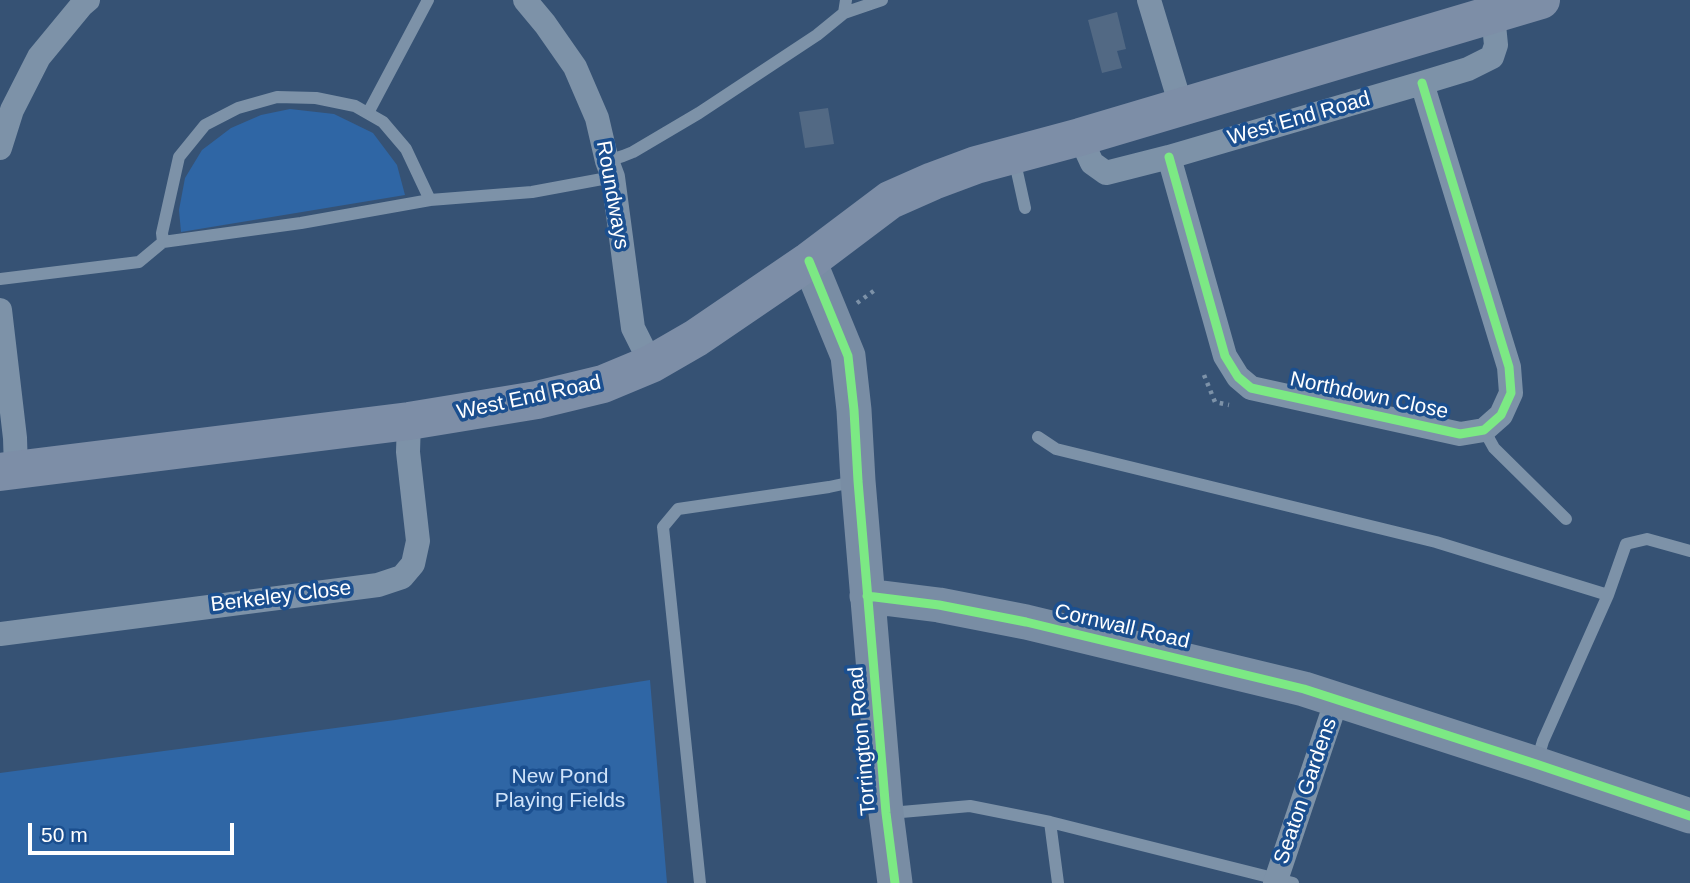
<!DOCTYPE html>
<html>
<head>
<meta charset="utf-8">
<style>
	body { margin:0 }
	#map { position:relative; width:1690px; height:883px; overflow:hidden; background:#365274; font-family:Arial,sans-serif }
	canvas { display:block }
	.scale { position:absolute; left:28px; top:823px; width:206px; height:32px; box-sizing:border-box; border:4px solid #fff; border-top:0; padding-left:9px; font-size:21px; line-height:24px; white-space:nowrap; color:#fff; -webkit-text-stroke:5px #1b4f8f; paint-order:stroke }
</style>
</head>
<body>
<div id="map">
<canvas width="1690" height="883"></canvas>
<div class="scale">50 m</div>
</div>
<script>
const c = document.querySelector('canvas').getContext('2d');
c.lineJoin = 'round';
function fillPath(path, color) { c.fillStyle = color; c.fill(path, 'evenodd'); }
const shape = rows => new Path2D(rows.map(r => 'M' + r).join(''));
function stroke(path, color, width, dash) { c.strokeStyle = color; c.lineWidth = width; c.lineCap = dash ? 'butt' : 'round'; c.setLineDash(dash || []); c.stroke(path); }
function drawText(font, color, halo, rows, align = 'center') {
  c.font = font + ' Arial,sans-serif'; c.lineWidth = 7; c.setLineDash([]); c.textBaseline = 'middle'; c.strokeStyle = halo; c.fillStyle = color; for (const [text, x, y, turn = 0] of rows) {
    c.save(); c.translate(x, y); c.rotate((+turn || 0) * Math.PI / 180); c.textAlign = isNaN(turn) ? turn : align; if (halo) c.strokeText(text, 0, 0); c.fillText(text, 0, 0); c.restore();
  }
}
fillPath(shape([
	[290,109,334,114,373,133,397,165,405,195,181,232,179,210,185,178,202,150,231,128,261,115],
	[650,680,667,883,0,883,0,773,395,720]
]), '#2f66a5');
fillPath(shape([
	[1117,12,1126,49,1117,51,1122,68,1102,73,1088,20],
	[828,108,834,144,805,148,799,112]
]), '#526984');
stroke(shape([
	[857,303,875,290],
	[1204,375,1215,402,1229,405]
]), '#7d92a8', 4.5, [3.5, 5]);
stroke(shape([
	[844,13,882,0],
	[368,113,428,0],
	[1014,158,1025,208],
	[607,161,623,156,633,152,699,113,817,35,844,13,846,0],
	[163,242,162,233,179,157,205,125,238,108,277,97,316,98,355,106,383,122,406,149,430,200],
	[0,279,139,262,163,242,301,223,430,200,532,192,613,177],
	[1484,430,1494,448,1566,519],
	[1038,437,1056,449,1436,542,1608,595],
	[1537,761,1543,741,1608,595,1626,544,1647,539,1690,551],
	[890,813,970,806,1050,822,1293,883],
	[1050,822,1058,883],
	[700,883,663,527,678,509,829,487,857,481]
]), '#7d92a8', 12);
stroke(shape([
	[525,0,545,24,575,67,597,118,607,161,613,177,633,328,651,364],
	[1149,0,1181,106],
	[1080,137,1092,163,1106,173,1169,157,1422,83,1468,69,1492,57,1496,45,1493,15],
	[0,148,12,110,39,57,81,6,88,0],
	[1169,157,1225,356,1238,377,1251,388,1460,434,1484,430,1501,415,1511,393,1509,367,1422,83],
	[0,310,15,438,16,469],
	[0,634,378,585,402,577,413,564,418,541,408,452,409,421],
	[1275,883,1337,699]
]), '#7d92a8', 24);
stroke(shape([
	[809,261,848,356,854,410,858,481,886,813,895,883],
	[867,596,939,605,1026,622,1304,689,1536,764,1690,816]
]), '#798da4', 35);
stroke(shape([
	[0,472,409,421,537,400,603,384,651,364,696,338,809,261,890,200,933,181,976,165,1080,137,1541,0]
]), '#7d8ea7', 38);
stroke(shape([
	[1169,157,1225,356,1238,377,1251,388,1460,434,1484,430,1501,415,1511,393,1509,367,1422,83],
	[809,261,848,356,854,410,858,481,886,813,895,883],
	[867,596,939,605,1026,622,1304,689,1536,764,1690,816]
]), '#7ce984', 9);
drawText('21px', '#fff', '#1b4f8f', [
	["West End Road",1299,119,-16],
	["Roundways",612,195,80],
	["Northdown Close",1369,396,12],
	["West End Road",529,398,-12],
	["Berkeley Close",281,597,-7],
	["Cornwall Road",1122,627,13],
	["Torrington Road",863,741,-95],
	["Seaton Gardens",1306,791,-71]
]);
drawText('21px', '#cfe3fa', '#1b4f8f', [
	["New Pond",560,777],
	["Playing Fields",560,801]
]);
</script>
</body>
</html>
